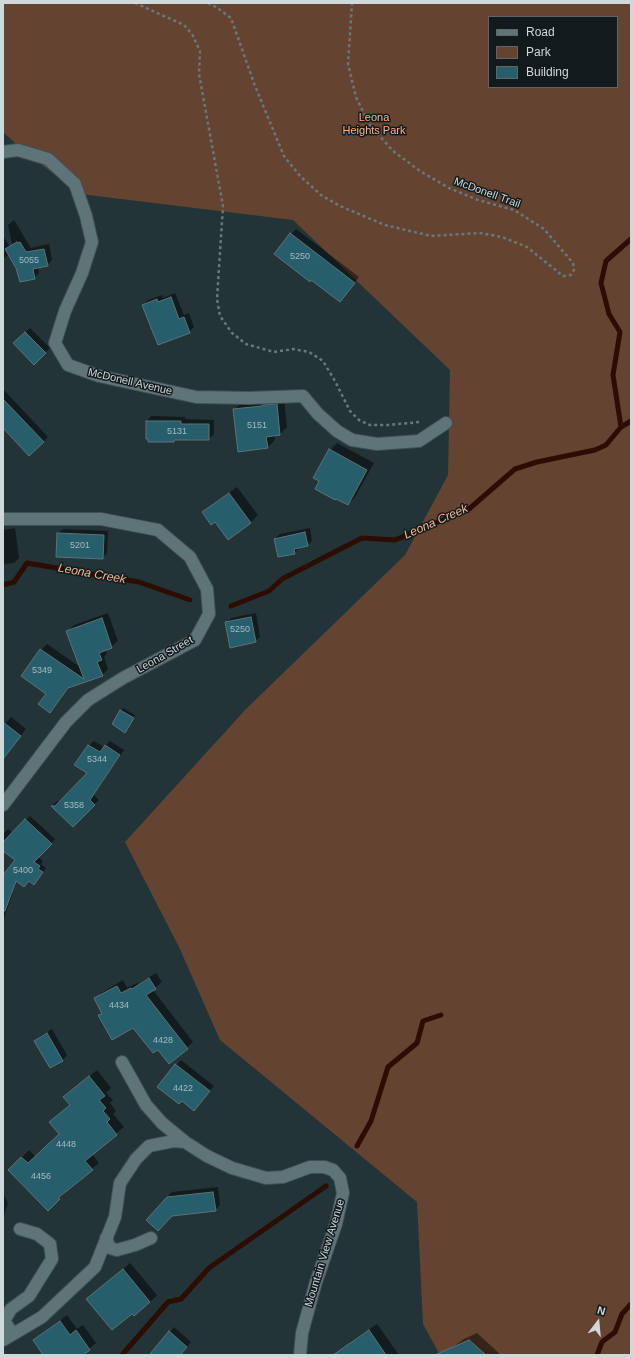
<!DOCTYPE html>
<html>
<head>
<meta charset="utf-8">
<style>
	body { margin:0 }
	#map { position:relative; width:634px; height:1358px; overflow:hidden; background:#223438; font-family:Helvetica,sans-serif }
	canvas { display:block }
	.frame { position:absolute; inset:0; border:4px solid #ced9dc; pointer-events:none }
	.legend { position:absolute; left:488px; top:16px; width:130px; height:72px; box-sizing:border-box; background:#121a1c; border:1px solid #5d6669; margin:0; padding:5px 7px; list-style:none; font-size:12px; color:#ced9dc }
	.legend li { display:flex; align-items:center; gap:8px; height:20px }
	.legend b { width:20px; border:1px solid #5d6669 }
	.north { position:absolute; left:578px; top:1302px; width:40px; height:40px; -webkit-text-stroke:3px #121a1c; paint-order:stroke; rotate:16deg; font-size:11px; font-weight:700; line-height:16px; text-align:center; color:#ced9dc }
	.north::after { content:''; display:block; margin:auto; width:14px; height:18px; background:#ced9dc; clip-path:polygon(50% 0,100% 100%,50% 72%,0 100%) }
</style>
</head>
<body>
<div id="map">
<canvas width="634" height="1358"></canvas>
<div class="frame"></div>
<ul class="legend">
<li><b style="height:5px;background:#5f7479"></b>Road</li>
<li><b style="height:11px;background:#654331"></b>Park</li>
<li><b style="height:11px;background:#265e6b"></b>Building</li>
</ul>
<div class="north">N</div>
</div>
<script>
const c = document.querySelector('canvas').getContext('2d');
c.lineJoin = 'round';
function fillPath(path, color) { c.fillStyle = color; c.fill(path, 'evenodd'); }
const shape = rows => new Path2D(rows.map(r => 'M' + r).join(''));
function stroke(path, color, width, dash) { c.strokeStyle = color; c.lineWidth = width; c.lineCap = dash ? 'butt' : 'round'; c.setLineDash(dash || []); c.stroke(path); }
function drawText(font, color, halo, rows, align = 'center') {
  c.font = font + ' Helvetica,sans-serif'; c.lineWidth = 3; c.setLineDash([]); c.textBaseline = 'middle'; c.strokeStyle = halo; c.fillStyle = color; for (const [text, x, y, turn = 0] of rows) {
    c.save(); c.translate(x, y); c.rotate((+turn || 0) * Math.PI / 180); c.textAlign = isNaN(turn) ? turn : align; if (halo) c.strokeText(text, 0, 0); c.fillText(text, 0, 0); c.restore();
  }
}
fillPath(shape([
	[3,3,631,3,631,1355,440,1355,423,1324,417,1202,220,1040,179,947,125,842,246,709,405,555,448,475,450,370,293,220,80,194,24,151,3,132],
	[489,17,617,17,617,87,489,87]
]), '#654331');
fillPath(shape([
	[14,220,31,248,49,244,52,260,47,265,38,267,39,273,34,278,20,281,8,225],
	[296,229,359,277,344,296,291,234],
	[3,236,13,251,3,259],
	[175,293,184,315,189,313,194,327,189,332,143,305,148,300,162,295,163,298],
	[30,328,50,348,34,364,14,343],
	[3,389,48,437,29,455,3,427],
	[284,398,287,427,280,434,274,435,275,440,268,447,234,410,241,403],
	[151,416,185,417,185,419,214,420,214,434,209,439,176,439,174,441,147,421],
	[337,443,374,463,355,497,348,504,336,498,330,450],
	[237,487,258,515,251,522,215,520,203,513,211,505],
	[15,528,19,558,14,563,3,564,3,530],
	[310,528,312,541,307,545,299,547,295,553,275,539,280,534],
	[63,529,108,531,107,553,102,558,58,533],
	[108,613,118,641,111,647,106,650,107,653,104,657,108,669,102,675,70,686,56,705,50,712,41,650,47,644,80,667,68,631,74,625],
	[256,613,260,637,255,641,226,623,231,618],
	[123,708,135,715,127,729,113,724],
	[11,717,26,729,3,759,3,726],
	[94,741,104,747,110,741,124,750,94,795,99,800,73,826,52,806,57,801,60,801,88,773,76,765,89,745],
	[30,816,55,839,38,857,43,861,41,864,46,868,38,879,3,849,3,834,8,829,13,833],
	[3,890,13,893,3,921],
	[156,973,162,982,153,990,193,1042,169,1063,158,1048,133,1027,100,1016,103,1013,95,998,101,993,123,980,127,988,137,983,138,984],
	[52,1029,67,1055,63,1060,51,1067,35,1041,40,1036],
	[181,1060,214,1086,194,1110,176,1065],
	[97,1070,111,1088,106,1093,113,1100,110,1103,116,1111,113,1114,124,1127,92,1154,99,1163,66,1191,66,1192,48,1209,9,1170,29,1150,36,1157,60,1134,71,1104,65,1097],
	[218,1187,220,1205,215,1210,172,1215,167,1197,172,1192],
	[3,1193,8,1203,3,1219],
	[130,1263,157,1295,150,1302,134,1315,132,1313,88,1299],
	[67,1315,77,1329,83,1325,96,1343,81,1355,45,1355,34,1341,41,1334],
	[377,1324,399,1355,348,1355,344,1349,351,1342],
	[174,1327,191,1342,180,1355,150,1355],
	[477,1333,501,1355,442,1355,464,1339]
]), '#0007');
stroke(shape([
	[621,427,613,375,620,332,609,314,601,283,606,261,631,239],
	[3,585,14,582,27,563,139,582,190,600],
	[231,606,269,591,282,579,362,538,395,540,469,509,515,469,537,462,595,450,606,445,621,427,631,421],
	[357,1146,371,1121,388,1067,417,1043,423,1021,441,1015],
	[122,1355,168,1302,181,1299,209,1268,326,1186],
	[597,1355,602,1342,615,1332,622,1314,631,1304]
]), '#2d0d00', 5);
const building = shape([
	[290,233,355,283,340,302,311,280,310,282,274,254,290,233],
	[17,242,18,243,20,242,26,252,44,249,48,266,33,269,35,279,20,282,16,268,5,249,17,242],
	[171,297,179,319,184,317,190,333,158,345,142,305,157,299,158,302,171,297],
	[25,332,46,353,34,365,13,343,25,332],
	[3,399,44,442,29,456,3,428,3,399],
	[277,404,280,435,266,437,268,448,238,452,233,409,262,406,262,405,277,404],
	[146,421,181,421,181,424,209,424,209,440,174,440,174,442,148,442,148,439,146,439,146,421],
	[329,449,367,470,348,505,336,499,335,500,315,489,319,481,313,478,329,449],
	[229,493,251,523,228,540,215,522,211,525,202,512,229,493],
	[305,532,308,546,294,549,295,554,278,557,274,539,305,532],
	[57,533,104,535,103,559,56,557,57,533],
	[251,617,256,642,230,648,225,622,251,617],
	[102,618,112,648,99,653,102,660,97,662,103,676,68,688,50,713,38,704,46,694,21,676,40,649,84,679,66,631,102,618],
	[120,710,134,718,125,733,112,724,120,710],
	[3,722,21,736,3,759,3,722],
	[88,745,100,752,105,745,120,755,90,800,95,805,73,827,51,806,55,806,87,773,74,765,88,745],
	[25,819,52,844,34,862,40,866,38,869,43,872,34,885,29,881,24,887,16,881,5,911,3,911,3,875,15,860,3,851,3,842,25,819],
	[149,978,156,989,146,995,188,1049,169,1064,158,1050,153,1053,133,1028,112,1040,98,1015,102,1014,94,998,117,986,121,993,131,988,132,989,149,978],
	[47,1033,63,1061,50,1068,34,1041,47,1033],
	[175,1064,210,1091,194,1111,182,1101,179,1104,157,1087,175,1064],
	[89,1076,105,1096,99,1100,106,1108,103,1111,110,1119,107,1122,117,1135,85,1161,93,1170,58,1198,60,1199,48,1211,8,1170,21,1157,28,1163,59,1134,49,1122,70,1105,63,1097,89,1076],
	[213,1192,216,1211,172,1216,158,1231,146,1220,167,1197,213,1192],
	[123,1269,150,1302,134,1316,132,1314,112,1330,86,1299,123,1269],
	[60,1321,70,1335,76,1330,90,1350,83,1355,43,1355,33,1340,60,1321],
	[369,1330,386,1355,333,1355,369,1330],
	[169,1331,187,1347,180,1355,149,1355,169,1331],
	[469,1340,486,1355,435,1355,469,1340]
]);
fillPath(building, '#265e6b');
stroke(building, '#5e7277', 1);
const minor = shape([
	[3,152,18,150,48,159,75,184,86,216,92,242,82,273,65,311,55,343,68,365,99,376,196,397,249,398,303,396,318,414,337,431,352,440,377,444,419,441,446,423],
	[3,519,101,519,158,530,190,557,207,589,209,614,195,640,123,678,88,700,66,722,3,805],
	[122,1062,146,1105,162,1123,185,1142],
	[106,1238,110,1248,117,1250,135,1245,151,1238],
	[13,1334,4,1321,11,1309,29,1296,52,1259,50,1244,37,1234,20,1229],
	[3,1340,42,1317,95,1267,115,1217,120,1183,136,1159,149,1146,174,1141,185,1142,207,1156,232,1168,266,1178,283,1177,310,1167,324,1167,333,1170,340,1178,343,1193,336,1224,316,1282,302,1333,300,1355]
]);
stroke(minor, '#405054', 14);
stroke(shape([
	[135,3,184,25,192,34,200,51,199,74,223,206,217,299,220,316,232,333,246,344,274,352,293,349,309,352,323,361,335,381,350,411,359,420,370,425,388,425,420,422],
	[208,3,216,7,231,18,255,86,284,156,300,176,321,195,340,206,385,225,431,236,480,233,502,237,527,247,563,276,571,275,574,270,573,263,544,229,514,210,478,200,449,188,420,171,393,151,369,124,356,97,348,64,352,3]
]), '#69787c', 2.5, [3, 3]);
stroke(minor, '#5f7479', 12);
drawText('9px', '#a4bac0', null, [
	["5250",300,257],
	["5055",29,261],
	["5151",257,426],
	["5131",177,432],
	["5201",80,546],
	["5250",240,630],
	["5349",42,671],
	["5344",97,760],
	["5358",74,806],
	["5400",23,871],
	["4434",119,1006],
	["4428",163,1041],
	["4422",183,1089],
	["4448",66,1145],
	["4456",41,1177]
]);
drawText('11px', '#f8b592', '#121a1c', [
	["Leona",374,118],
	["Heights Park",374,131]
]);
drawText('11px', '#ced9dc', '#121a1c', [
	["McDonell Trail",487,193,20],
	["McDonell Avenue",130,382,13],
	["Leona Street",165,655,-30],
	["Mountain View Avenue",325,1253,-73]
]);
drawText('italic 12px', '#f9b693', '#121a1c', [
	["Leona Creek",436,522,-24],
	["Leona Creek",92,574,10]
]);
</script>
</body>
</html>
